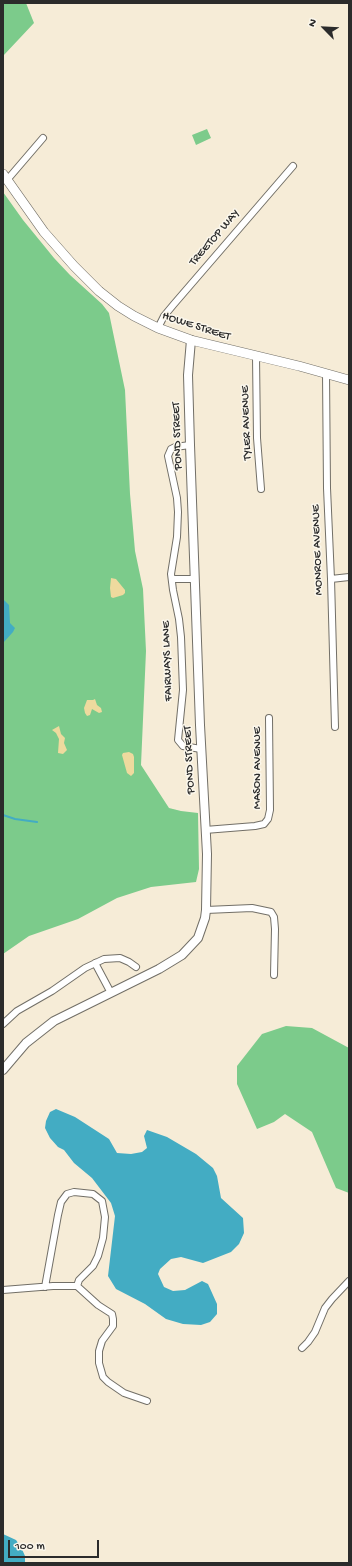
<!DOCTYPE html>
<html>
<head>
<meta charset="utf-8">
<style>
	body { margin:0 }
	#map { position:relative; width:352px; height:1566px; overflow:hidden; background:#f6ecd7; font-family:"Gochi Hand",sans-serif }
	canvas { display:block }
	.frame { position:absolute; inset:0; border:4px solid #2b2b2b; pointer-events:none }
	.north { position:absolute; left:304px; top:8px; width:40px; height:40px; -webkit-text-stroke:3px #fbf7ec; paint-order:stroke; rotate:294deg; font-size:11px; font-weight:700; line-height:16px; text-align:center; color:#2b2b2b }
	.north::after { content:''; display:block; margin:auto; width:14px; height:18px; background:#2b2b2b; clip-path:polygon(50% 0,100% 100%,50% 72%,0 100%) }
	.scale { position:absolute; left:8px; top:1540px; width:91px; height:18px; box-sizing:border-box; border:2px solid #2b2b2b; border-top:0; padding-left:5px; font-size:12px; line-height:14px; white-space:nowrap; color:#2b2b2b; -webkit-text-stroke:3px #fbf7ec; paint-order:stroke }
</style>
</head>
<body>
<div id="map">
<canvas width="352" height="1566"></canvas>
<div class="frame"></div>
<div class="north">N</div>
<div class="scale">100 m</div>
</div>
<script>
const c = document.querySelector('canvas').getContext('2d');
c.lineJoin = 'round';
function fillPath(path, color) { c.fillStyle = color; c.fill(path, 'evenodd'); }
const shape = rows => new Path2D(rows.map(r => 'M' + r).join(''));
function stroke(path, color, width, dash) { c.strokeStyle = color; c.lineWidth = width; c.lineCap = dash ? 'butt' : 'round'; c.setLineDash(dash || []); c.stroke(path); }
function drawText(font, color, halo, rows, align = 'center') {
  c.font = font + ' "Gochi Hand",sans-serif'; c.lineWidth = 3; c.setLineDash([]); c.textBaseline = 'middle'; c.strokeStyle = halo; c.fillStyle = color; for (const [text, x, y, turn = 0] of rows) {
    c.save(); c.translate(x, y); c.rotate((+turn || 0) * Math.PI / 180); c.textAlign = isNaN(turn) ? turn : align; if (halo) c.strokeText(text, 0, 0); c.fillText(text, 0, 0); c.restore();
  }
}
fillPath(shape([
	[3,3,26,3,34,23,3,56],
	[207,129,211,138,196,145,192,135],
	[3,192,23,220,54,258,70,275,102,304,109,313,125,390,130,494,135,551,143,589,146,651,141,765,169,808,181,811,198,813,199,869,196,882,151,887,117,898,78,919,29,936,3,954],
	[286,1026,312,1028,349,1048,349,1193,336,1188,312,1132,285,1114,274,1122,257,1129,237,1084,237,1066,262,1034]
]), '#7ccb8b');
fillPath(shape([
	[111,578,116,579,125,590,125,593,123,595,113,598,111,597,110,588],
	[95,699,97,705,101,708,102,712,99,713,92,709,90,715,87,716,85,713,84,708,87,700,93,700],
	[59,726,61,734,65,738,64,743,67,750,63,754,58,753,59,739,56,733,52,730],
	[129,752,133,754,134,757,134,773,131,776,127,773,122,755,123,753]
]), '#eeda9e');
fillPath(shape([
	[3,599,9,605,10,623,15,628,13,632,3,643],
	[56,1109,75,1117,109,1139,117,1153,131,1154,142,1152,147,1148,144,1136,147,1130,167,1137,196,1154,213,1168,217,1176,221,1198,243,1218,244,1233,239,1244,231,1252,203,1263,181,1257,171,1259,160,1269,158,1274,164,1287,173,1291,185,1290,202,1281,208,1284,217,1304,217,1314,210,1322,201,1325,183,1324,166,1319,145,1304,116,1289,108,1276,115,1216,111,1203,92,1178,74,1163,64,1150,58,1147,50,1138,45,1128,46,1121,50,1112],
	[3,1534,16,1540,21,1547,25,1556,25,1563,3,1563]
]), '#43acc3');
stroke(shape([
	[3,815,15,819,37,822]
]), '#43acc3', 2);
const minor = shape([
	[7,180,43,138],
	[158,328,164,316,174,304,293,166],
	[256,356,257,438,261,489],
	[326,373,327,488,331,579,335,727],
	[190,445,175,447,171,449,168,456,177,498,178,512,177,537,171,574,173,590,179,619,181,637,183,690,178,740,183,746,201,749],
	[172,579,195,579],
	[331,579,349,577],
	[205,830,255,826,264,824,268,819,270,810,269,718],
	[206,910,252,908,271,912,274,917,275,929,274,975],
	[95,963,111,993],
	[3,1024,17,1011,52,991,85,968,104,959,120,958,129,962,136,967],
	[45,1287,58,1215,61,1202,67,1194,74,1192,93,1194,102,1201,105,1217,103,1238,98,1256,93,1266,79,1280,77,1286],
	[3,1290,53,1286,77,1286,98,1305,112,1314,113,1319,113,1326,102,1341,99,1351,99,1363,103,1377,108,1382,124,1393,147,1401],
	[302,1348,308,1342,315,1332,325,1308,332,1299,349,1281]
]);
const tertiary = shape([
	[3,1070,26,1043,54,1021,159,969,182,955,198,938,205,918,206,910,207,854,200,725,190,445,188,375,191,340]
]);
const secondary = shape([
	[3,174,44,232,74,266,99,291,118,306,134,316,158,328,191,340,299,366,349,380]
]);
stroke(minor, '#726f67', 8);
stroke(tertiary, '#726f67', 10);
stroke(secondary, '#726f67', 10);
stroke(minor, '#fff', 6);
stroke(tertiary, '#fff', 8);
stroke(secondary, '#fff', 9);
drawText('12px', '#2b2b2b', '#fbf7ec', [
	["TREETOP WAY",215,238,-49],
	["HOWE STREET",196,327,18],
	["TYLER AVENUE",247,423,-92],
	["POND STREET",178,436,-92],
	["MONROE AVENUE",318,550,-92],
	["FAIRWAYS LANE",168,661,-92],
	["POND STREET",190,760,-93],
	["MASON AVENUE",258,768,-90]
]);
</script>
</body>
</html>
